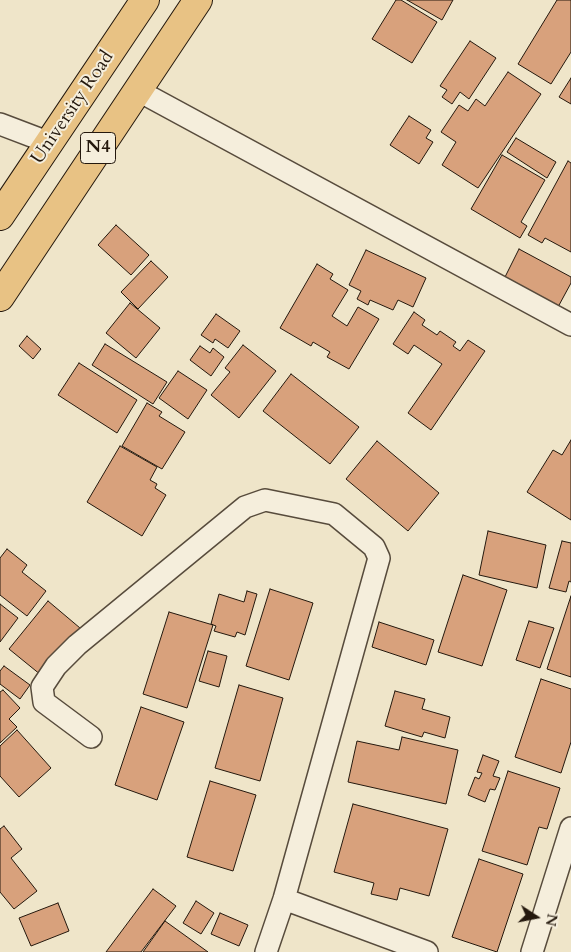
<!DOCTYPE html>
<html>
<head>
<meta charset="utf-8">
<style>
	body { margin:0 }
	#map { position:relative; width:571px; height:952px; overflow:hidden; background:#efe5c9; font-family:Cardo,serif }
	canvas { display:block }
	.north { position:absolute; left:511px; top:892px; width:50px; height:50px; -webkit-text-stroke:4px #f5eedc; paint-order:stroke; rotate:101deg; font-size:14px; font-weight:700; line-height:20px; text-align:center; color:#24180d }
	.north::after { content:''; display:block; margin:auto; width:18px; height:22px; background:#24180d; clip-path:polygon(50% 0,100% 100%,50% 72%,0 100%) }
</style>
</head>
<body>
<div id="map">
<canvas width="571" height="952"></canvas>
<div class="north">N</div>
</div>
<script>
const c = document.querySelector('canvas').getContext('2d');
c.lineJoin = 'round';
function fillPath(path, color) { c.fillStyle = color; c.fill(path, 'evenodd'); }
const shape = rows => new Path2D(rows.map(r => 'M' + r).join(''));
function stroke(path, color, width, dash) { c.strokeStyle = color; c.lineWidth = width; c.lineCap = dash ? 'butt' : 'round'; c.setLineDash(dash || []); c.stroke(path); }
function drawText(font, color, halo, rows, align = 'center') {
  c.font = font + ' Cardo,serif'; c.lineWidth = 4; c.setLineDash([]); c.textBaseline = 'middle'; c.strokeStyle = halo; c.fillStyle = color; for (const [text, x, y, turn = 0] of rows) {
    c.save(); c.translate(x, y); c.rotate((+turn || 0) * Math.PI / 180); c.textAlign = isNaN(turn) ? turn : align; if (halo) c.strokeText(text, 0, 0); c.fillText(text, 0, 0); c.restore();
  }
}
const building = shape([
	[396,0,401,0,437,22,412,63,372,39,396,0],
	[407,0,453,0,442,20,407,0],
	[557,0,571,0,571,52,551,84,518,64,557,0],
	[470,41,496,58,469,99,460,92,452,104,442,97,447,90,440,86,470,41],
	[508,72,541,94,478,188,442,165,456,142,441,132,459,105,468,111,476,99,485,106,508,72],
	[571,78,571,104,559,97,571,78],
	[409,116,431,130,426,138,433,142,419,164,390,145,409,116],
	[516,138,556,162,547,178,507,152,516,138],
	[502,155,545,180,521,222,527,226,520,238,471,209,502,155],
	[568,161,571,163,571,252,545,238,542,243,528,235,568,161],
	[116,225,149,255,131,275,98,245,116,225],
	[519,249,571,277,571,283,558,307,504,279,519,249],
	[366,250,426,278,413,307,398,300,393,310,370,300,368,305,357,299,361,291,349,285,366,250],
	[151,261,168,277,138,309,121,292,151,261],
	[317,264,333,274,330,279,348,290,332,316,347,326,358,307,379,319,349,369,327,357,330,352,313,342,311,346,280,328,317,264],
	[130,303,160,328,136,358,106,333,130,303],
	[414,312,425,320,422,325,437,335,440,331,456,342,453,346,460,351,468,340,485,351,431,430,408,413,442,364,414,345,408,354,393,344,414,312],
	[216,314,240,331,228,348,215,339,213,343,201,335,216,314],
	[27,336,41,349,33,359,19,346,27,336],
	[105,344,167,382,153,404,92,365,105,344],
	[243,345,276,371,239,418,211,395,230,372,225,368,243,345],
	[200,346,210,353,213,348,224,357,211,376,190,360,200,346],
	[79,363,137,400,117,433,58,395,79,363],
	[178,371,207,390,188,419,159,398,178,371],
	[291,374,359,427,330,464,263,411,291,374],
	[147,403,162,412,159,416,185,432,162,469,122,446,147,403],
	[571,440,571,520,527,492,553,450,562,455,571,440],
	[377,441,439,493,408,531,346,479,377,441],
	[120,446,157,467,150,480,157,484,155,488,166,495,142,536,87,502,120,446],
	[488,531,546,545,537,588,479,575,488,531],
	[562,541,571,543,571,582,569,581,566,592,549,588,562,541],
	[7,549,27,565,22,572,46,591,27,616,0,595,0,558,7,549],
	[463,575,507,590,482,666,438,652,463,575],
	[270,589,313,603,289,680,246,666,270,589],
	[247,591,257,594,245,635,237,632,235,637,214,631,216,626,211,624,219,594,244,602,247,591],
	[571,596,571,677,547,669,571,596],
	[48,601,80,628,41,675,9,649,48,601],
	[0,604,18,618,0,642,0,604],
	[169,612,213,625,187,708,143,694,169,612],
	[529,621,554,628,540,668,516,660,529,621],
	[379,622,434,640,426,665,372,647,379,622],
	[208,651,227,656,219,687,199,681,208,651],
	[4,666,30,685,20,699,0,684,0,671,4,666],
	[541,679,571,689,571,742,561,773,515,757,541,679],
	[239,685,283,698,260,781,215,768,239,685],
	[3,690,20,708,9,719,17,727,0,743,0,692,3,690],
	[395,691,425,699,422,709,450,717,445,738,424,732,422,737,385,726,395,691],
	[141,707,184,722,157,800,115,785,141,707],
	[17,730,51,768,19,797,0,776,0,746,17,730],
	[402,737,458,750,446,804,348,782,357,741,399,750,402,737],
	[483,755,499,761,493,776,500,778,495,790,490,789,485,802,468,795,475,777,479,779,482,773,477,772,483,755],
	[508,771,560,788,547,829,539,827,527,865,482,851,508,771],
	[210,781,256,795,233,871,187,857,210,781],
	[353,804,448,829,429,896,400,888,397,900,371,894,374,883,334,872,353,804],
	[4,826,22,849,11,858,37,891,14,909,0,892,0,829,4,826],
	[479,859,523,874,497,952,452,937,479,859],
	[153,889,176,906,141,952,106,952,153,889],
	[196,901,214,913,201,934,183,923,196,901],
	[58,903,69,931,31,946,19,918,58,903],
	[220,913,248,925,239,946,211,934,220,913],
	[165,921,208,952,143,952,165,921]
]);
fillPath(building, '#d8a17c');
stroke(building, '#24180d', 1);
const street = shape([
	[137,90,571,325],
	[0,124,50,143],
	[91,737,44,702,42,687,56,666,77,645,245,507,265,500,334,514,374,547,379,558,284,899,266,952],
	[284,899,427,952],
	[532,952,571,828]
]);
const highway = shape([
	[0,216,145,0],
	[0,297,198,0]
]);
stroke(street, '#574b3c', 24);
stroke(highway, '#24180d', 30);
stroke(street, '#f5eedc', 21);
stroke(highway, '#e8c284', 28);
for (const [x, y, w] of [
	[98,148,35]
]) { const box = new Path2D(); box.roundRect(x - w / 2, y - 15.5, w, 31, 4); c.fillStyle = '#f5eedc'; c.fill(box); stroke(box, '#24180d', 1); }
drawText('bold 18px', '#24180d', null, [
	["N4",98,148]
]);
drawText('19px', '#24180d', '#f5eedc', [
	["University Road",73,108,-56]
]);
</script>
</body>
</html>
